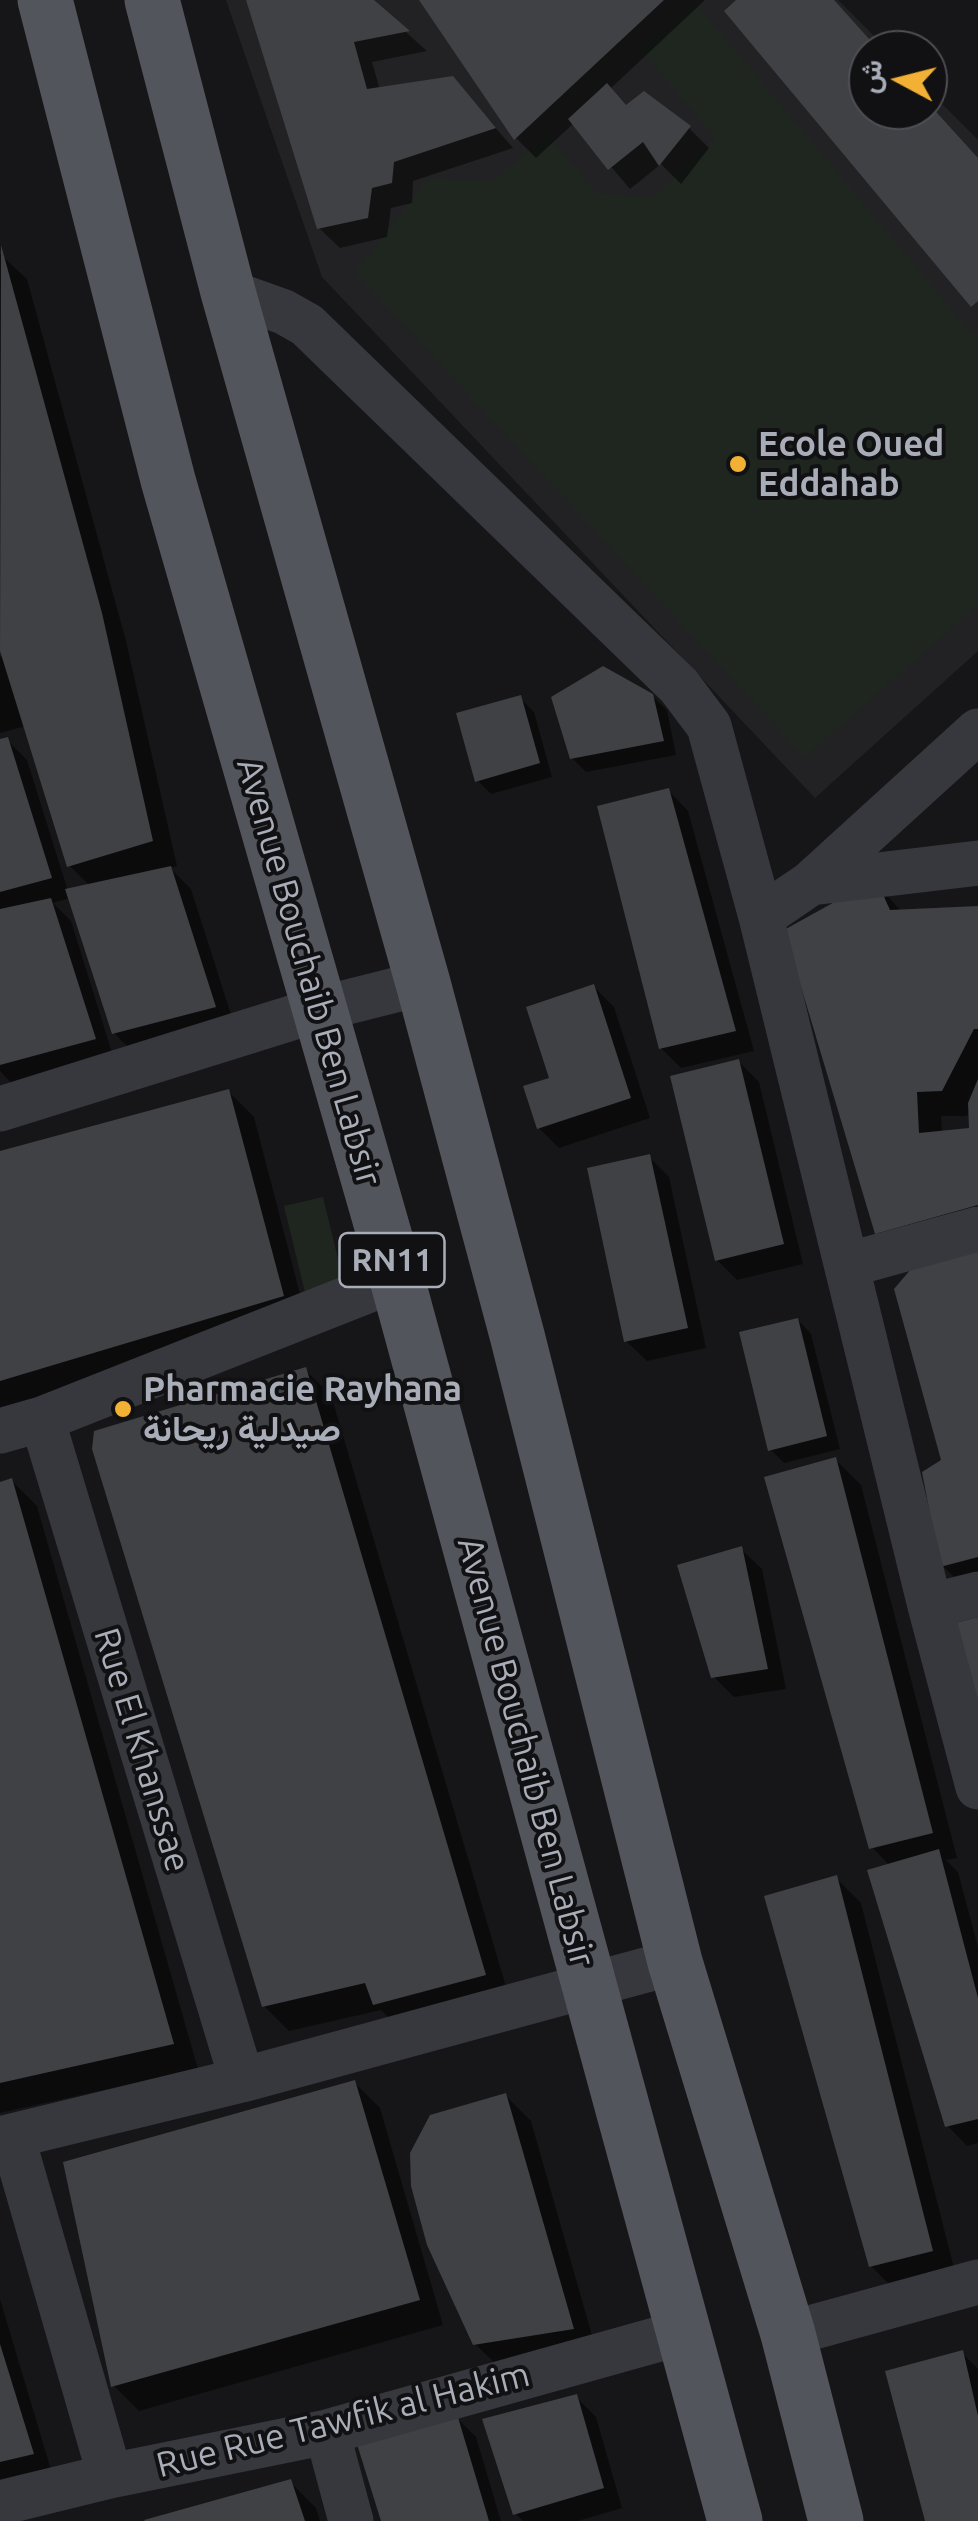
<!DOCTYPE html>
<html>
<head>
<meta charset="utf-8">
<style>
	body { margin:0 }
	#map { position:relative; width:978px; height:2521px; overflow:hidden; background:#161618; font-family:Ubuntu,Vazirmatn,sans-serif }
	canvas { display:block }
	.north { position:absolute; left:848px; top:30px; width:100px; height:100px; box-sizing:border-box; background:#111113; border:2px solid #4d4f55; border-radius:50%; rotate:277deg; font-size:28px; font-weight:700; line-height:40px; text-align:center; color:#a8adb8 }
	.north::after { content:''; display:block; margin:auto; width:35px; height:45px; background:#f2b134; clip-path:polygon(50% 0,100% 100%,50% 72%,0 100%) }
</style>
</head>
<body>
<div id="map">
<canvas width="978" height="2521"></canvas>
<div class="north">ش</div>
</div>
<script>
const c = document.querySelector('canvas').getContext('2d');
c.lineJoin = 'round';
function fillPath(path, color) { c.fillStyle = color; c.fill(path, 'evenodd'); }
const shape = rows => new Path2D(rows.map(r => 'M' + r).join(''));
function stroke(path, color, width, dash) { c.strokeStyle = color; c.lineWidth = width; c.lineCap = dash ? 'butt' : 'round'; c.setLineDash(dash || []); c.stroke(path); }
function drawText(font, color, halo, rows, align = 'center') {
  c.font = font + ' Ubuntu,Vazirmatn,sans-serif'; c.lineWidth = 8; c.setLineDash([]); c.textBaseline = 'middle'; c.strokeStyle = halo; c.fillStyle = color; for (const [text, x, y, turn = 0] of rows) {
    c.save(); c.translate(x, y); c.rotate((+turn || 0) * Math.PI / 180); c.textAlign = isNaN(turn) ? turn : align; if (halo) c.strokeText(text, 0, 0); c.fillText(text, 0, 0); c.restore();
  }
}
fillPath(shape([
	[226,0,838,0,888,50,868,50,868,110,928,110,928,90,978,140,978,651,815,798,322,277]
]), '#222225');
fillPath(shape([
	[697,5,972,334,978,330,978,605,805,757,355,272,429,178,493,181,547,136,597,193,653,197,716,138,641,50],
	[323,1197,349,1304,310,1313,284,1206]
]), '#1e261f');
fillPath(shape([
	[249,0,370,0,427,51,372,62,380,90,452,78,513,148,413,181,412,203,391,208,387,237,340,248,319,228],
	[422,0,705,0,610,89,627,107,689,128,709,148,681,184,661,164,630,189,574,123,536,158,516,138],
	[0,254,27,279,126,641,177,866,170,868,191,889,235,1027,134,1053,114,1033,70,898,53,903,71,921,114,1059,14,1086,0,1071,0,741,7,740,27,760,68,891,90,886,69,865,26,726,0,733,0,657,4,655,0,642],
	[652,696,667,710,676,755,586,772,572,758],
	[520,698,534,712,552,777,491,794,477,780],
	[668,790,688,811,754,1051,681,1068,661,1048],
	[875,882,902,912,978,908,978,1237,877,1233],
	[971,1108,972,1131,942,1133,941,1116,967,1116],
	[594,987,614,1007,650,1118,559,1148,539,1128,552,1079],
	[739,1062,759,1082,803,1264,737,1280,717,1260],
	[229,1092,254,1117,307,1321,0,1413,0,1154],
	[649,1157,669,1177,706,1348,647,1361,626,1341],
	[978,1252,978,1588,968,1591,943,1566,944,1461],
	[798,1320,811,1334,840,1449,784,1463,770,1449],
	[305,1370,331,1395,510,2000,400,2029,381,2010,289,2031,264,2006],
	[836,1460,861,1485,957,1858,946,1860,958,1872,978,1947,978,2143,967,2146,947,2125,890,1866,872,1847],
	[12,1481,37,1506,198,2069,0,2113,0,1484],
	[741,1549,762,1569,786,1689,734,1697,714,1677],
	[836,1878,861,1903,956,2276,896,2291,871,2266],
	[355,2083,380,2108,443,2325,139,2411,114,2386],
	[506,2096,531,2121,597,2353,501,2369,475,2344],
	[0,2299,52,2473,0,2487],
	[962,2353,978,2369,978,2521,927,2521],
	[576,2397,596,2417,622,2508,578,2521,523,2521,515,2513],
	[456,2417,476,2437,501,2521,384,2521],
	[290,2482,316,2508,320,2521,147,2521]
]), '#0007');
fillPath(shape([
	[246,0,374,0,410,31,354,42,367,89,453,76,496,128,394,162,392,183,372,188,368,218,317,229],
	[419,0,664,0,514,140],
	[736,0,834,0,879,50,868,50,868,110,928,110,928,103,978,158,978,301,971,307,724,11],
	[607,83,626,105,644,91,691,126,659,166,643,142,608,170,568,119],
	[1,245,102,613,153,841,67,867,0,651],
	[603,666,653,694,664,741,570,759,551,697],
	[521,695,540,763,475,782,456,713],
	[8,737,52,878,0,892,0,739],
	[669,788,736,1031,659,1049,597,806],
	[171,866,216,1007,112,1034,65,889],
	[876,879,890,910,978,906,978,1029,974,1029,942,1091,917,1092,919,1133,969,1128,968,1103,978,1079,978,1205,875,1234,784,930],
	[51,898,96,1039,0,1065,0,909],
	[594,984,631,1098,537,1129,523,1086,549,1078,526,1007],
	[739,1059,784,1244,715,1261,670,1076],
	[229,1089,284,1296,0,1381,0,1151],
	[650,1154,688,1328,624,1342,587,1168],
	[978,1249,978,1557,940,1567,922,1472,941,1460,894,1289,911,1269],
	[798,1318,827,1436,768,1451,739,1332],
	[306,1367,486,1975,373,2005,365,1983,262,2007,92,1449,94,1431],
	[836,1457,933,1833,869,1849,764,1477],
	[12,1478,174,2044,0,2083,0,1482],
	[742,1546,768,1669,711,1678,677,1565],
	[978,1617,978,1707,955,1623],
	[939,1849,978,1998,978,2119,945,2127,867,1870],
	[837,1875,933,2251,869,2267,764,1896],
	[355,2080,420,2300,111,2387,63,2162],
	[506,2093,574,2329,473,2345,427,2245,411,2186,410,2153,430,2115],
	[0,2344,34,2454,0,2462],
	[963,2350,978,2416,978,2521,925,2521,885,2371],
	[577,2394,604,2488,513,2515,482,2419],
	[457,2414,489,2521,381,2521,356,2441],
	[291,2479,305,2521,145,2521,144,2520]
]), '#404145');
stroke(shape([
	[228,292,284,312,307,325,679,686,709,726,761,917,930,1606,978,1787],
	[811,883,978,863],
	[761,917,811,883,978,731],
	[0,1109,320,1009,423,983],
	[847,1265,978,1229],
	[42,1419,242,2080],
	[0,1431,42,1419,397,1279],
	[930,1606,978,1594],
	[12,2136,110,2476],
	[0,2139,242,2080,675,1962],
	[788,2334,978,2282],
	[327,2432,351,2521],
	[0,2503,110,2476,327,2432,684,2332]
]), '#37383d', 45);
stroke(shape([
	[45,0,168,480,397,1279,735,2521],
	[152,0,228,292,423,983,517,1335,675,1962,788,2334,836,2521]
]), '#53555c', 55);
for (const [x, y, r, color] of [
	[738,464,10,"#f2b134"],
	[123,1409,10,"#f2b134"]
]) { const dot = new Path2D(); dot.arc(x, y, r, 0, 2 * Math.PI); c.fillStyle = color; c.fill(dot); stroke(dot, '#111113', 4); }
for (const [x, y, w] of [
	[392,1260,105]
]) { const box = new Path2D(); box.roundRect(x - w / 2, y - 27, w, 54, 8); c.fillStyle = '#111113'; c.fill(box); stroke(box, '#a8adb8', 2.5); }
drawText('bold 32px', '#a8adb8', null, [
	["RN11",392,1260]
]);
drawText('bold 35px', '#a8adb8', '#111113', [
	["Ecole Oued",758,444],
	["Eddahab",758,484],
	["Pharmacie Rayhana",143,1389],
	["صيدلية ريحانة",143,1429]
], 'left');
drawText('35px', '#a8adb8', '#111113', [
	["Avenue Bouchaib Ben Labsir",309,972,74],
	["Rue El Khanssae",142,1750,73],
	["Avenue Bouchaib Ben Labsir",526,1752,75],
	["Rue Rue Tawfik al Hakim",343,2420,-14]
]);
</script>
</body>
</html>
